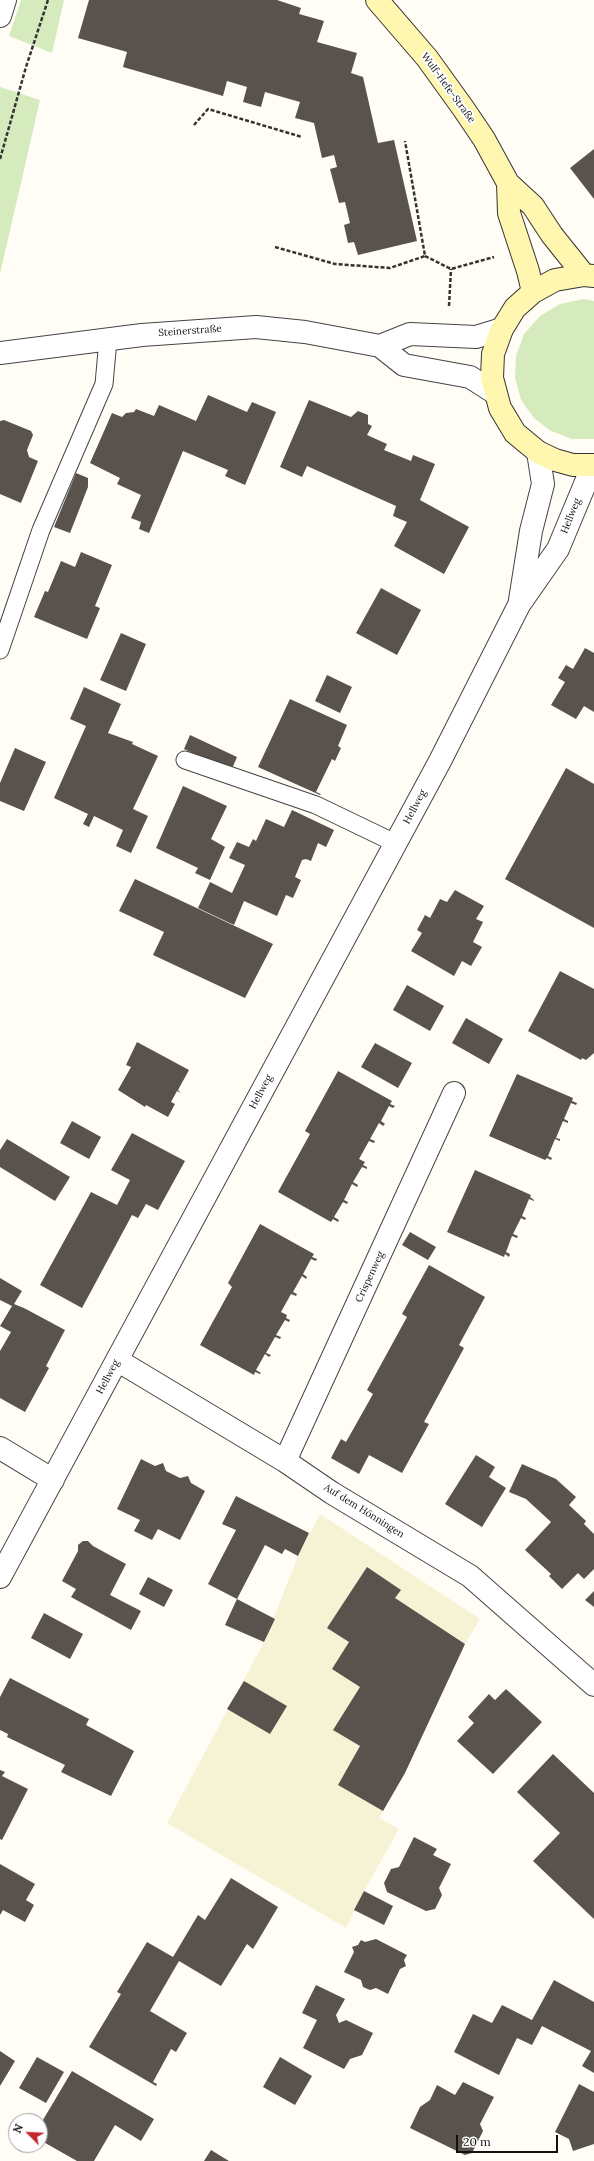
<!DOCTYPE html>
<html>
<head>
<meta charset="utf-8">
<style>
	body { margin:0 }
	#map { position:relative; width:594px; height:2161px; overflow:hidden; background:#fffdf5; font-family:Lora,serif }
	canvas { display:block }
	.north { position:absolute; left:8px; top:2113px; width:40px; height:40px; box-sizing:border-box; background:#fff; border:1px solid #a0a0a0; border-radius:50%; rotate:294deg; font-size:11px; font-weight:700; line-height:16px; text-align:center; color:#111 }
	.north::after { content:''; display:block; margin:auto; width:14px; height:18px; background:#c4262e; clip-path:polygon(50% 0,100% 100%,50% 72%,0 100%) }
	.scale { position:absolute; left:456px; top:2135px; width:102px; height:18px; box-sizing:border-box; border:2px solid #111; border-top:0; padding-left:5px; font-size:12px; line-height:14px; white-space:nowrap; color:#111; -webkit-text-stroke:3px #fff; paint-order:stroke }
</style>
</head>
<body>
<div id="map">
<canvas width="594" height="2161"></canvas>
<div class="north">N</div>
<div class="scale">20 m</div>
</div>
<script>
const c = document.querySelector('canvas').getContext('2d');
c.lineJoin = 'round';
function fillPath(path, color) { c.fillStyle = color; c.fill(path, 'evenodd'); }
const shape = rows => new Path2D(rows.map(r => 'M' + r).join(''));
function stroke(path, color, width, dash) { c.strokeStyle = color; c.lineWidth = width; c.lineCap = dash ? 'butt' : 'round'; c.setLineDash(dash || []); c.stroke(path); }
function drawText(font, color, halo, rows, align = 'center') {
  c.font = font + ' Lora,serif'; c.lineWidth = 4; c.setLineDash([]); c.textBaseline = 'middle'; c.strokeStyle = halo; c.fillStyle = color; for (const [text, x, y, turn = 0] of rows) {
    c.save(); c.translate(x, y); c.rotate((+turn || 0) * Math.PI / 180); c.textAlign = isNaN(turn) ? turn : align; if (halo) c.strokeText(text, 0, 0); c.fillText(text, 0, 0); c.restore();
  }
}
fillPath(shape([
	[320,1514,480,1619,465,1644,405,1773,379,1818,399,1829,364,1891,346,1928,167,1823,264,1642,298,1556]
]), '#f6f3d4');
fillPath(shape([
	[21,0,64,0,52,53,9,36],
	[0,87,40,100,0,274],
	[584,299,594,301,594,439,572,439,551,431,534,418,521,400,515,378,516,356,524,334,540,316,560,304]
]), '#d5ebbd');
fillPath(shape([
	[89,0,277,0,301,8,299,14,324,21,317,42,357,53,351,73,363,77,378,143,394,140,417,241,358,255,354,242,348,243,344,225,350,223,345,202,339,203,330,169,337,167,334,155,322,158,314,123,295,118,300,102,265,92,261,107,243,102,247,87,227,81,223,96,123,67,127,52,78,38],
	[594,149,594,199,570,168],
	[208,395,247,412,252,402,276,412,245,485,225,476,228,470,183,451,149,533,139,529,141,522,131,518,141,495,117,484,120,478,90,463,112,413,122,417,126,413,134,412,136,409,154,416,159,405,196,421],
	[309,400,351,417,358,411,368,415,368,424,372,426,367,435,387,444,384,450,411,461,413,455,435,464,420,500,469,527,444,574,394,546,407,522,393,516,396,506,307,466,302,477,280,467],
	[4,420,31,431,33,435,27,450,29,457,38,461,21,503,0,494,0,421],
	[76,473,88,478,88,487,70,533,54,527],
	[81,552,112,565,95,606,100,608,87,639,34,617,45,591,48,592,61,561,75,567],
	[381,588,421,610,397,655,356,633],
	[121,633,146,644,126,691,100,680],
	[585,648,594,653,594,712,584,706,576,719,551,705,565,682,558,678,566,665,573,669],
	[327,675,352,687,340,713,315,701],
	[84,687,121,704,108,733,133,742,132,744,158,756,133,809,148,816,131,853,116,846,123,830,94,816,89,827,83,824,88,814,54,798,86,726,70,719],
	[290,699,347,725,338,746,341,748,335,761,332,759,316,792,321,794,320,795,258,767],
	[190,735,237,757,231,771,184,749],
	[15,748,46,762,24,811,0,801,0,783],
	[566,768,594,784,594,928,505,879],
	[183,786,227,806,211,839,225,847,210,880,195,873,198,868,156,848],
	[292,810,334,830,326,847,318,843,311,861,306,859,302,860,295,877,301,880,293,898,286,895,277,916,244,901,234,925,198,908,210,882,232,893,245,865,229,858,237,842,249,847,253,839,256,841,266,819,284,827],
	[135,879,273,944,245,998,153,955,164,932,119,911],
	[455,890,484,906,476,919,483,922,473,942,482,947,471,966,462,961,454,976,411,951,422,933,417,930,425,915,430,918,440,899,447,902],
	[560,971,594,989,594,1053,586,1060,582,1058,581,1060,528,1031],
	[407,985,444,1006,430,1031,393,1010],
	[466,1018,503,1039,489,1064,452,1043],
	[137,1042,189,1070,178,1090,181,1093,177,1091,171,1102,175,1104,168,1117,146,1105,145,1107,118,1090,131,1067,126,1065],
	[375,1043,412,1063,398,1088,361,1067],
	[338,1071,392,1101,390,1104,395,1106,393,1108,389,1106,381,1121,385,1124,383,1126,379,1123,370,1139,375,1141,374,1143,369,1141,359,1159,365,1162,363,1165,367,1167,367,1169,362,1167,353,1182,358,1185,357,1187,352,1184,344,1200,348,1202,347,1204,343,1202,334,1217,339,1220,338,1222,333,1219,331,1222,278,1192,310,1134,305,1131],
	[517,1074,573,1098,572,1101,577,1103,576,1105,571,1103,564,1119,568,1121,568,1123,563,1121,556,1138,560,1139,560,1141,555,1139,548,1156,552,1158,551,1160,547,1158,545,1160,489,1136],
	[72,1121,101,1137,89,1159,60,1143],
	[132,1133,185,1161,158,1210,146,1204,138,1218,132,1215,82,1308,40,1285,91,1192,117,1205,130,1180,111,1170],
	[7,1139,70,1177,55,1201,0,1167,0,1150],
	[475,1170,531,1195,530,1197,534,1200,534,1201,529,1199,522,1216,526,1218,525,1220,521,1218,513,1234,518,1236,517,1238,512,1236,506,1252,510,1254,509,1257,505,1254,504,1257,447,1232],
	[260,1224,314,1254,312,1257,317,1259,316,1261,311,1259,303,1274,307,1277,306,1279,302,1276,293,1292,297,1294,296,1296,291,1294,281,1312,287,1315,286,1318,290,1320,289,1322,285,1320,276,1335,281,1337,280,1339,275,1337,266,1353,271,1355,269,1357,265,1354,256,1370,261,1373,260,1374,255,1372,254,1375,200,1345,232,1287,228,1283],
	[410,1232,436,1247,428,1260,402,1245],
	[429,1265,485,1297,459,1345,464,1348,424,1422,429,1424,402,1473,369,1455,359,1474,331,1458,341,1439,346,1442,373,1394,367,1390,407,1317,402,1314],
	[0,1278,22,1291,14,1304,24,1308,65,1330,46,1366,49,1368,25,1412,0,1398,0,1351,11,1332,0,1326,12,1306,0,1300],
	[476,1455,495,1467,489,1477,506,1488,482,1527,445,1504],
	[141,1459,155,1466,163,1463,166,1471,180,1478,188,1476,191,1483,205,1491,180,1540,158,1529,152,1540,134,1531,140,1520,117,1509],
	[522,1464,556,1479,576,1497,569,1505,586,1521,584,1524,594,1534,594,1569,584,1579,578,1573,562,1589,549,1576,551,1574,525,1550,551,1522,526,1499,509,1492],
	[236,1496,309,1533,298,1556,285,1549,282,1554,265,1545,237,1599,275,1619,264,1642,225,1625,237,1599,208,1584,236,1530,222,1524],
	[83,1541,88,1541,93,1546,126,1564,110,1595,141,1611,131,1630,71,1597,76,1589,62,1581,78,1551,78,1545],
	[367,1567,401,1590,395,1598,465,1644,405,1773,383,1811,338,1785,360,1746,333,1730,360,1687,332,1669,349,1642,327,1628],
	[148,1577,173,1590,164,1607,139,1594],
	[594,1591,594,1607,585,1600],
	[44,1613,83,1634,70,1659,31,1638],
	[10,1678,89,1719,86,1725,134,1751,111,1796,61,1772,65,1765,7,1737,8,1734,0,1730,0,1697],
	[244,1681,287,1706,270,1734,227,1709],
	[506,1689,542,1722,493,1774,457,1741,474,1723,468,1717,489,1694,495,1700],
	[553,1754,594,1793,594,1919,533,1861,560,1833,517,1792],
	[0,1770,5,1772,2,1776,28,1789,2,1840,0,1839],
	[414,1837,437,1849,433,1855,451,1864,439,1888,442,1895,435,1909,426,1911,387,1892,384,1883,391,1869,399,1867],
	[0,1864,35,1884,26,1900,34,1905,25,1922,3,1910,0,1915],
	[231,1878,278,1907,253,1949,247,1944,221,1986,179,1961,150,2011,187,2033,176,2052,171,2049,153,2082,157,2084,156,2086,89,2047,121,1994,117,1992,147,1942,173,1957,198,1915,205,1920],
	[364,1891,393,1906,384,1925,354,1910],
	[376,1939,407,1955,404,1960,406,1966,400,1969,388,1994,376,1988,370,1990,363,1987,361,1980,344,1972,354,1952,352,1947,358,1945,361,1940,365,1942],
	[554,1980,594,2002,594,2073,582,2066,591,2051,542,2026,532,2045,517,2038,499,2075,454,2052,473,2014,492,2023,502,2005,532,2020],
	[316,1985,345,1999,336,2015,339,2023,346,2020,373,2033,362,2055,350,2059,344,2069,303,2048,317,2020,302,2013],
	[0,2051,15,2061,0,2086],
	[37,2057,64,2072,46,2103,19,2088],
	[280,2057,312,2076,295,2105,263,2087],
	[72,2071,154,2119,141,2141,115,2125,94,2161,77,2161,40,2140,40,2125],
	[463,2082,494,2097,480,2124,483,2131,472,2153,465,2155,410,2128,420,2107,430,2100,437,2085,455,2095],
	[579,2084,594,2092,594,2144,573,2151,569,2139,555,2132],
	[211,2150,229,2161,204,2161]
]), '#5a524d');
const lane = shape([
	[0,650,41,530,104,384,108,340],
	[185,760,316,805,395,843]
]);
const street = shape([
	[0,16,5,0],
	[380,346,410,334,476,337,502,329],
	[0,353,142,335,256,327,305,332,380,346,404,365,470,377,495,393],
	[520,600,531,531,543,484,538,452],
	[117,1360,285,1461,332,1493,470,1576,594,1685],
	[0,1448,53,1480],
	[285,1461,454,1093],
	[0,1577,440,761,519,605,558,549,593,465]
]);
const secondary = shape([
	[377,0,427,58,463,108,484,139,508,183,533,206,552,235,584,275],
	[508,183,509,213,528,271,533,292],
	[594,276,584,275,555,280,533,292,515,308,502,329,493,354,492,378,500,408,515,433,538,452,555,460,573,465,594,465]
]);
stroke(lane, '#444', 19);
stroke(street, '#444', 24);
stroke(secondary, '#333', 24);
stroke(shape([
	[194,125,208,109,302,137],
	[0,159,26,67,48,0],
	[275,247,335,264,390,268,425,256,405,141],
	[425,256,451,269,494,257],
	[449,306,451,269]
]), '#333', 2.5, [4, 2]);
stroke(lane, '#fff', 17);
stroke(street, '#fff', 22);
stroke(secondary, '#fff6b0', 22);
drawText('10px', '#111', '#fff', [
	["Wulf-Hefe-Straße",448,88,54],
	["Steinerstraße",190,331,-4],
	["Hellweg",571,516,-68],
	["Hellweg",415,807,-62],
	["Hellweg",261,1092,-62],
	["Crispenweg",370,1277,-65],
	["Hellweg",108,1377,-62],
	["Auf dem Hönningen",364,1511,32]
]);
</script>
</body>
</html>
